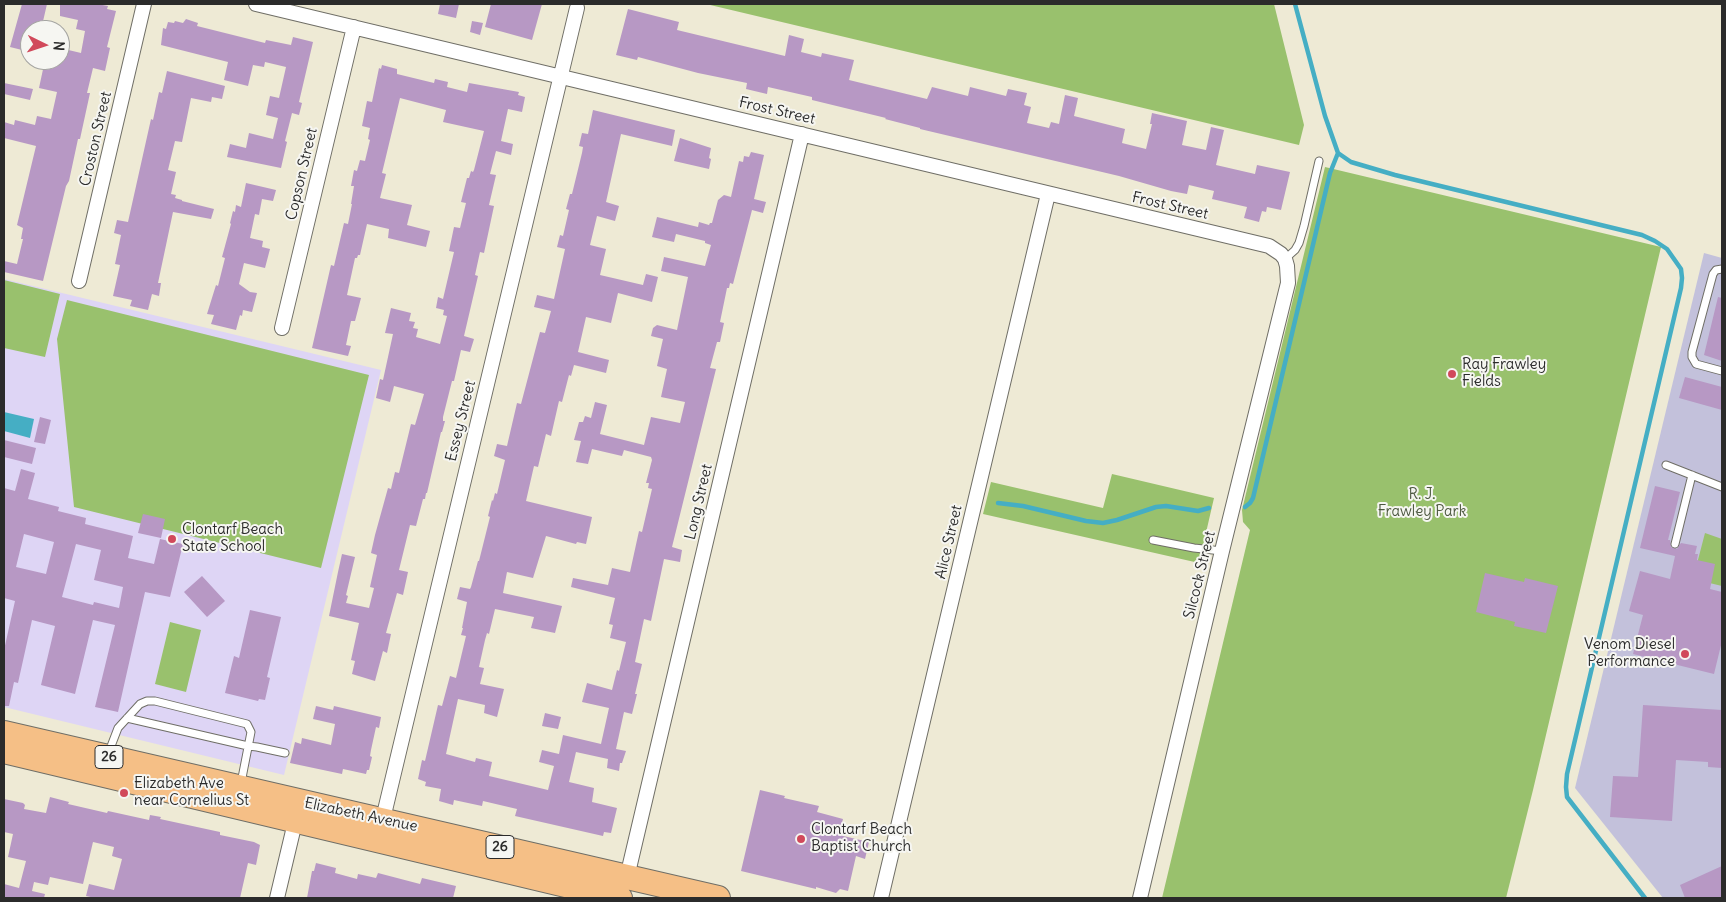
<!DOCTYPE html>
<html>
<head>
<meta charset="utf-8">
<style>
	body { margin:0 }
	#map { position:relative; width:1726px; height:902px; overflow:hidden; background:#eeead5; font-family:Delius,sans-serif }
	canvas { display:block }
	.frame { position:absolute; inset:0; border:5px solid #2b2b2b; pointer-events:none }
	.north { position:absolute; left:20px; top:20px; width:50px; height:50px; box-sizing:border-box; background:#f6f6f2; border:1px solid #a5a5a2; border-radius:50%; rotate:94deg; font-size:14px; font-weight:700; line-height:20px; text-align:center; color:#2b2b2b }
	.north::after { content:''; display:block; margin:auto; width:18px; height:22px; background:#d1495b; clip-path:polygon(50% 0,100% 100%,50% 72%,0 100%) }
</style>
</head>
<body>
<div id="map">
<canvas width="1726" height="902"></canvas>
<div class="frame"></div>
<div class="north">N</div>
</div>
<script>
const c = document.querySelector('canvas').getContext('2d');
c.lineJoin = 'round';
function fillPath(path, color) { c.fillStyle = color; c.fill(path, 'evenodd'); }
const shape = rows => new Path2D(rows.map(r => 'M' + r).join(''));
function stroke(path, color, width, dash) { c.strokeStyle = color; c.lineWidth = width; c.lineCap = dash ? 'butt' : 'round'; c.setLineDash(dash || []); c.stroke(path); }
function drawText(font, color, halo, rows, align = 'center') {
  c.font = font + ' Delius,sans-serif'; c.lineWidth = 4; c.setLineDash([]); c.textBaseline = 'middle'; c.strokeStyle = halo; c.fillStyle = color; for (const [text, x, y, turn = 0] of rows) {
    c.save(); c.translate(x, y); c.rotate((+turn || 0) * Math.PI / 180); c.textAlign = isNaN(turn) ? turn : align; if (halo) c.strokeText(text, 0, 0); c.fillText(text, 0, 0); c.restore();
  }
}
fillPath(shape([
	[4,279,381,370,284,775,4,707]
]), '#ded5f5');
fillPath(shape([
	[1704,253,1722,258,1722,898,1663,898,1575,788]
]), '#c3c1db');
fillPath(shape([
	[706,4,1274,4,1304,125,1299,145],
	[1325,167,1661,247,1533,790,1506,898,1162,898,1250,530,1243,522,1242,510],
	[4,280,60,294,45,357,4,348],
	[67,300,369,375,321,568,74,507,57,339],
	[1112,474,1214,498,1199,563,983,514,991,482,1103,508],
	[1705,533,1722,539,1722,586,1693,579],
	[170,622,201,630,186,692,155,684]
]), '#99c16d');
fillPath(shape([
	[4,412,34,419,30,438,4,431]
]), '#45aec4');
stroke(shape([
	[1295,4,1325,116,1338,153,1351,162,1395,175,1642,235,1655,241,1667,249,1681,269,1682,278,1681,288,1567,774,1566,787,1567,797,1645,898],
	[998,503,1023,506,1086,521,1103,523,1117,520,1156,507,1166,506,1198,511,1209,508],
	[1245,507,1250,503,1253,498,1330,173,1338,153]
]), '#45aec4', 4.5);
fillPath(shape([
	[22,4,47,4,41,30,30,30,26,51,10,47],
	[60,4,97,4,108,6,107,9,116,11,107,47,110,48,105,71,93,68,87,93,90,93,80,139,78,139,69,181,66,186,43,281,4,272,4,261,17,264,23,239,21,239,23,228,17,225,36,146,4,138,4,122,14,125,15,120,35,125,37,116,51,119,57,92,39,88,45,60,60,60,60,48,81,53,85,31,76,29,78,20,60,16],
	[440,4,459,4,456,18,438,14],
	[491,4,542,4,532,40,485,27],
	[628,9,679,22,677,30,785,56,789,35,804,39,801,52,821,57,822,53,854,60,849,80,927,99,932,87,968,96,970,87,1006,96,1008,89,1027,93,1024,105,1031,107,1027,123,1049,128,1051,122,1059,124,1065,95,1078,98,1074,116,1125,129,1122,143,1146,149,1152,124,1150,124,1152,113,1187,121,1182,145,1206,150,1211,127,1224,130,1216,165,1255,174,1257,165,1290,172,1281,210,1267,207,1266,212,1262,211,1259,222,1244,218,1247,207,1212,199,1214,191,1189,185,1187,194,1171,191,1119,176,920,129,920,128,885,119,886,118,812,100,812,97,768,87,767,94,746,89,747,83,698,73,638,57,637,60,616,55],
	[186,19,198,23,197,26,265,43,266,40,291,45,293,37,313,42,299,102,302,103,299,115,292,113,285,141,287,142,281,168,227,157,230,144,246,148,249,133,273,139,278,118,266,115,270,96,279,98,286,67,265,62,264,67,253,65,248,86,224,80,228,62,161,45,163,28,166,29,168,22,174,23,175,21,183,23],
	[472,21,483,23,480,35,470,32],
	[382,65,397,69,397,74,434,83,435,79,448,82,447,87,467,92,469,83,519,92,518,95,525,97,522,112,508,109,501,141,513,144,511,155,496,151,490,174,496,175,489,205,494,206,484,253,480,252,475,275,478,276,464,336,474,339,470,352,461,350,454,381,452,381,443,417,443,421,445,421,442,432,441,432,427,493,426,493,425,499,423,499,416,526,410,525,399,570,408,572,403,595,397,593,386,633,391,634,387,653,383,651,375,681,352,674,355,661,351,660,359,623,329,616,338,572,342,554,355,557,346,595,348,596,346,603,369,608,374,588,370,587,377,555,371,553,375,535,388,488,391,489,395,472,399,473,411,424,415,425,424,394,394,386,390,402,376,398,380,379,383,380,393,334,385,333,391,308,411,313,409,321,415,322,413,328,418,329,416,337,440,344,447,316,443,315,444,310,436,308,438,297,443,299,454,252,449,251,454,227,460,228,466,203,461,202,467,178,469,178,471,171,473,172,474,170,484,131,443,122,446,110,400,98,382,173,386,174,380,198,412,205,407,225,430,231,426,247,388,238,389,229,367,224,360,255,358,255,357,258,355,258,347,295,361,298,355,321,351,321,346,345,351,346,348,356,312,348,331,265,334,266,344,223,348,224,352,204,351,204,354,186,351,186,354,170,357,171,360,160,365,161,370,140,368,139,370,128,362,126,367,101,372,102,379,68,381,69],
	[167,71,225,86,222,99,212,97,211,102,191,98,182,142,175,141,168,170,176,172,171,194,176,195,175,198,182,200,182,201,214,209,211,219,173,212,158,283,161,283,159,296,152,294,148,310,130,306,132,300,113,296,120,265,115,264,121,235,114,233,117,220,128,222,151,119,153,120,159,92,162,93],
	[4,83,33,89,30,100,4,94],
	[593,110,675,130,672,146,621,134,606,202,619,206,615,221,597,216,590,245,606,249,600,275,643,285,646,274,658,277,652,302,618,293,611,323,586,317,578,352,609,360,606,373,574,365,571,376,569,375,562,402,559,401,551,436,546,434,538,467,534,466,526,501,592,517,586,544,577,542,576,544,546,536,533,578,507,572,503,593,562,606,555,633,531,628,534,617,495,609,489,634,487,633,485,640,479,667,484,668,480,684,504,689,497,717,484,713,485,705,458,699,446,754,475,762,476,758,492,762,489,776,548,790,554,766,539,762,542,750,559,754,563,735,601,744,609,708,582,702,587,683,612,690,617,670,619,671,626,642,610,638,613,625,609,624,615,598,571,587,573,578,608,585,612,568,630,572,639,531,642,532,652,489,648,488,649,483,646,483,652,460,651,457,624,450,622,456,592,449,588,464,576,462,581,441,574,440,579,422,583,422,585,416,591,418,595,402,607,405,600,434,644,445,651,417,680,423,685,402,661,397,667,369,657,366,663,339,651,336,653,328,657,325,677,330,688,277,661,271,664,257,705,266,711,245,705,243,705,241,676,234,674,242,652,237,657,217,698,227,699,222,709,225,710,223,712,223,718,200,724,195,731,197,739,161,743,162,744,156,749,157,751,152,764,155,754,199,766,202,763,213,752,210,733,284,730,283,729,288,727,288,720,322,724,323,720,342,717,342,710,368,716,369,672,547,682,550,680,562,664,559,651,621,644,619,635,662,642,664,635,694,637,694,632,714,624,712,616,749,626,751,622,763,620,763,619,771,607,768,608,759,576,752,569,782,594,788,592,802,617,808,611,833,604,832,603,836,515,816,517,809,483,801,482,806,454,800,453,805,439,801,441,789,425,786,426,782,418,779,422,760,425,761,438,705,442,706,450,676,456,678,466,636,461,635,463,628,462,628,467,602,457,599,460,587,470,589,471,587,478,561,479,561,490,517,488,516,492,500,493,501,495,493,497,494,505,460,494,456,497,444,507,446,517,403,521,404,540,332,545,333,551,311,534,307,537,295,554,299,565,249,557,247,560,235,563,236,569,210,566,209,570,194,572,194,582,153,583,147,579,146,582,133,588,134],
	[680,138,711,148,709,158,711,159,709,169,674,161],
	[246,183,276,190,273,201,262,199,259,215,255,214,250,238,263,241,262,247,270,249,265,268,244,263,239,284,250,292,257,293,252,312,243,310,242,316,240,315,236,330,211,324,214,315,207,314,216,285,218,286,225,258,222,257,231,224,230,223,233,211,235,212,236,205,241,207],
	[1718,297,1722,298,1722,361,1704,355],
	[1685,377,1722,387,1722,410,1679,398],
	[40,417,51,420,45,444,34,442],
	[4,440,36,448,32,464,4,457],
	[21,469,35,473,28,499,59,507,58,511,86,518,85,524,133,536,128,558,154,564,160,539,183,544,170,597,145,592,118,712,95,707,115,625,93,620,75,694,41,685,55,626,32,620,18,683,14,682,9,706,4,706,4,650,15,601,4,598,4,488,15,491],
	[24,534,54,542,46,574,16,567],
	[76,544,101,550,94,580,123,587,119,608,94,602,93,605,62,597],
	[1655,486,1680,492,1668,540,1670,540,1671,547,1677,549,1681,543,1697,546,1695,554,1698,554,1697,560,1715,564,1710,589,1722,592,1722,641,1714,674,1633,654,1643,615,1629,611,1640,571,1670,579,1675,556,1640,548],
	[143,514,165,519,161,538,138,533],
	[1485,573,1524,582,1525,578,1558,586,1546,633,1514,626,1515,622,1476,612],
	[202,576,225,601,207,617,184,592],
	[250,610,281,617,267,677,270,678,265,700,259,699,258,701,225,693,234,656,239,658],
	[1643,705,1722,710,1722,768,1708,767,1708,762,1676,760,1672,821,1610,817,1613,776,1638,777],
	[316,706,333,710,334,706,381,717,379,728,376,727,371,750,370,756,372,757,369,770,367,770,366,774,343,769,342,774,290,763,295,742,301,744,302,738,331,745,335,724,313,719],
	[545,713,561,717,558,729,542,726],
	[760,790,785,796,784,798,819,806,817,812,843,819,839,835,869,842,865,859,856,856,848,891,840,889,836,893,816,887,816,889,741,871],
	[50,797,69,802,68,804,107,813,108,811,149,820,150,815,161,817,160,819,220,832,220,835,254,842,260,845,256,865,248,863,240,898,95,898,86,896,89,884,114,890,122,859,112,856,114,847,93,842,83,884,50,877,48,885,34,882,32,891,45,894,44,898,4,898,4,884,19,888,26,861,8,857,13,834,4,832,4,799,23,803,25,805,24,809,46,813],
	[316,863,336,868,335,873,357,879,358,874,376,878,378,873,420,884,422,878,456,886,453,898,307,898,312,871,314,871],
	[1722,866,1722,898,1685,898,1680,885]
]), '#b798c4');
const service = shape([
	[1285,259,1295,250,1299,243,1304,226,1319,161],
	[1722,269,1716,270,1713,274,1692,352,1692,357,1696,364,1722,371],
	[1666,465,1722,487],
	[1153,540,1194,548,1222,551],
	[1675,544,1692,475],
	[127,718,248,746,257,747,285,753],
	[108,754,118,728,140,704,147,701,155,701,247,724,251,732,241,783]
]);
const minor = shape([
	[256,4,1269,246,1281,254,1285,259,1287,266,1288,283,1222,551,1140,898],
	[79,281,144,4],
	[282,328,354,27],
	[381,827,577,8],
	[627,877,802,134],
	[277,898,297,814],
	[881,898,1048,194]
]);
const trunk = shape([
	[4,733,718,898],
	[4,751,620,898]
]);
stroke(service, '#6f6e66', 9);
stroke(minor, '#6f6e66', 16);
stroke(trunk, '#6f6e66', 26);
stroke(service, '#fff', 7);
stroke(minor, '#fff', 14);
stroke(trunk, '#f5bf86', 24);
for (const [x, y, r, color] of [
	[1452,374,5,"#d1495b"],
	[172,539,5,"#d1495b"],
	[1685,654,5,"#d1495b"],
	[124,793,5,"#d1495b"],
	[801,839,5,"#d1495b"]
]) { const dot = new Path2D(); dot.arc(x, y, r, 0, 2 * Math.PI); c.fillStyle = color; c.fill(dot); stroke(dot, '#f6f6f2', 2); }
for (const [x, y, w] of [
	[109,757,28],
	[500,847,28]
]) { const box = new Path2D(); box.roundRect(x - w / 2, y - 11.5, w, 23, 4); c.fillStyle = '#f6f6f2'; c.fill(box); stroke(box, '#2b2b2b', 1); }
drawText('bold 14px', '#2b2b2b', null, [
	["26",109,757],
	["26",500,847]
]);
drawText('15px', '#2b2b2b', '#f6f6f2', [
	["Frost Street",777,111,13],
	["Croston Street",96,139,-77],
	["Copson Street",302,174,-77],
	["Frost Street",1170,206,13],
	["Essey Street",461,421,-76],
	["Long Street",699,502,-77],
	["Alice Street",949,542,-77],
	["Silcock Street",1200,575,-76],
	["Elizabeth Avenue",361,815,12]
]);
drawText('15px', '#2b2b2b', '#f6f6f2', [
	["Ray Frawley",1462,365],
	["Fields",1462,382],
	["Clontarf Beach",182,530],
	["State School",182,547],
	["Venom Diesel",1675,645,"right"],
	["Performance",1675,662,"right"],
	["Elizabeth Ave",134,784],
	["near Cornelius St",134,801],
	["Clontarf Beach",811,830],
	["Baptist Church",811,847]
], 'left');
drawText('15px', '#4c583f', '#f6f6f2', [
	["R. J.",1422,495],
	["Frawley Park",1422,512]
]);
</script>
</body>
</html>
